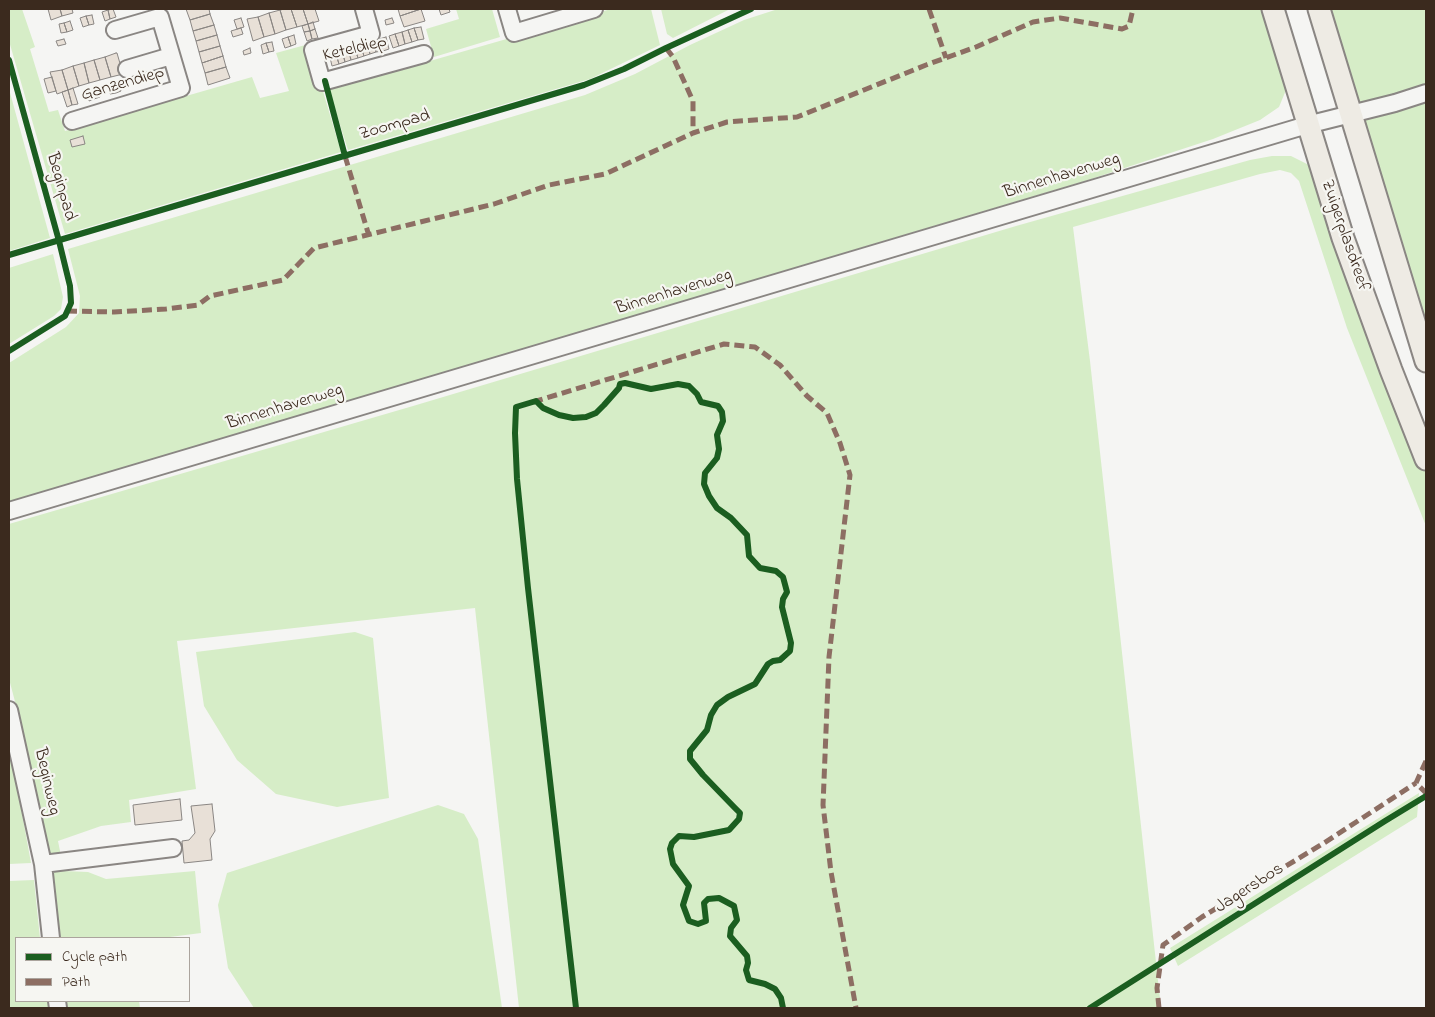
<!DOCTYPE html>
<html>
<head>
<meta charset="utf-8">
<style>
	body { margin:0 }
	#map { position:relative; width:1435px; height:1017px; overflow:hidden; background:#f5f5f3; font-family:"Indie Flower",sans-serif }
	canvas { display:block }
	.frame { position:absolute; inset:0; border:10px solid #3b2a1e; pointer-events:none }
	.legend { position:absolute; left:15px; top:937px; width:175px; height:65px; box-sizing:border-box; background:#f6f6f2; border:1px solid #aba49d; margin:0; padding:6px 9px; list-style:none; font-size:15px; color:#3b2a1e }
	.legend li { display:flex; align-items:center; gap:10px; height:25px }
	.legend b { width:25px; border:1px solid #aba49d }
</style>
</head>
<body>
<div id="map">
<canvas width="1435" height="1017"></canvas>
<div class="frame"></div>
<ul class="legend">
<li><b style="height:6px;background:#1b5e20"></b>Cycle path</li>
<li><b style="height:6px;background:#8d6e63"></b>Path</li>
</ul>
</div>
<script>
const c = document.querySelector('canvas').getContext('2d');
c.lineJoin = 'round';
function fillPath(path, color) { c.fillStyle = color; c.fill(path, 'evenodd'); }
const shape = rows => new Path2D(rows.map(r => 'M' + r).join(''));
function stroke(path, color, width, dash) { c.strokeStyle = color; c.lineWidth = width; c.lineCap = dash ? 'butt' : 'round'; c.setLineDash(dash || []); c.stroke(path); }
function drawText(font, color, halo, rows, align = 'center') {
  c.font = font + ' "Indie Flower",sans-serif'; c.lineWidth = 4.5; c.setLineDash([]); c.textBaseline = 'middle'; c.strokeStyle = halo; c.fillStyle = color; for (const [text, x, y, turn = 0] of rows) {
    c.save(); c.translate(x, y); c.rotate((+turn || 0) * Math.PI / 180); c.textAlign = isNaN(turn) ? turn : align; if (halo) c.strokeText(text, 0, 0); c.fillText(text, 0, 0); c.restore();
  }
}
fillPath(shape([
	[9,9,22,9,35,47,30,49,49,112,58,110,65,131,252,77,260,98,289,91,276,53,309,44,341,152,65,234,9,41],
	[456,9,492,9,500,37,434,57,426,29,459,19],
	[611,9,651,9,660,45,590,79,348,150,329,90],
	[661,9,730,9,673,38,667,34],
	[778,9,1266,9,1283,68,1286,90,1279,107,1260,120,1213,139,1085,181,9,502,9,363,66,327,79,313,80,296,68,249,585,95,635,74,690,45,744,20],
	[1329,9,1426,9,1426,337],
	[9,89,50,238,9,251],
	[1272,156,1291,156,1309,165,1388,378,1426,471,1426,526,1347,328,1299,181,1291,173,1280,170,1260,174,1073,227,1090,361,1161,1008,519,1008,475,608,177,641,196,789,129,800,131,822,101,826,58,841,64,871,88,872,106,879,195,871,201,933,162,938,58,938,17,709,9,679,9,524,413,406,1016,226,1250,160],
	[53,254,63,297,61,309,54,316,9,344,9,268],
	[355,632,373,638,389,798,337,807,276,794,237,760,204,706,196,652],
	[9,747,15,775,31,863,9,864],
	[1419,793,1417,817,1178,966,1170,948],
	[438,805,464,814,478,839,502,1008,254,1008,228,968,218,905,227,873],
	[34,880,40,938,16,938,16,1001,48,1001,48,1008,9,1008,9,881],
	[66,1001,139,1001,140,1008,67,1008]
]), '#d6edc7');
const building = shape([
	[48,9,60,9,62,16,51,20,48,9],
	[60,9,72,9,73,13,62,16,60,9],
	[113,9,116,17,110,19,108,10,113,9],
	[186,9,209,9,210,14,190,20,186,9],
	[285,9,291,9,297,27,286,30,280,10,285,9],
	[291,9,303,9,308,24,297,27,291,9],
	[303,9,315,9,319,21,308,24,303,9],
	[398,9,421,9,400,16,398,9],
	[421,9,425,21,404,27,400,16,421,9],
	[439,9,449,9,450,12,441,15,439,9],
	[108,10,110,19,105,21,102,12,108,10],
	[280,10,286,30,275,34,269,13,280,10],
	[269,13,275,34,264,37,258,17,269,13],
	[210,14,214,25,193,31,190,20,210,14],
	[92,15,94,24,89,25,86,16,92,15],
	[86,16,89,25,83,27,80,18,86,16],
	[258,17,264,37,253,41,247,19,258,17],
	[241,18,244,27,237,29,234,20,241,18],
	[392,18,394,23,386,25,385,20,392,18],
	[70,21,73,30,67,32,64,23,70,21],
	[313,22,315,29,310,31,308,24,313,22],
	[64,23,67,32,61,33,59,24,64,23],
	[308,24,310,31,304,32,302,26,308,24],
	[214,25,217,35,196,41,193,31,214,25],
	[421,27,424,39,418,40,414,28,421,27],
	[241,28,243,34,233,37,231,31,241,28],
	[414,28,418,40,412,42,408,30,414,28],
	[315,29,318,38,312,39,310,31,315,29],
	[408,30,412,42,405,44,402,32,408,30],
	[310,31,312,39,307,41,304,32,310,31],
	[402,32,405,44,399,46,395,34,402,32],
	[395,34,399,46,393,48,389,36,395,34],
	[217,35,220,46,199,52,196,41,217,35],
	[294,35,296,44,291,46,288,37,294,35],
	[288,37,291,46,285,48,282,39,288,37],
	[386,37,389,49,383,51,379,39,386,37],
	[64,39,66,44,58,46,56,41,64,39],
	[379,39,383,51,376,52,373,40,379,39],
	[373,40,376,52,370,54,367,42,373,40],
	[272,42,274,51,269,52,266,43,272,42],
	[367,42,370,54,364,56,360,44,367,42],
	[266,43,269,52,263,54,261,45,266,43],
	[360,44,364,56,358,58,354,46,360,44],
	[220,46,223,56,202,63,199,52,220,46],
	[354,46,358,58,351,60,348,48,354,46],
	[250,48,251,53,244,55,243,51,250,48],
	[348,48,351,60,345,62,342,50,348,48],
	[342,50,345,62,339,64,335,51,342,50],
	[335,51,339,64,332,66,329,53,335,51],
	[116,53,117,53,123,74,111,77,105,57,116,53],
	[223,56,226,67,205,73,202,63,223,56],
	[105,57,111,77,100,80,94,60,105,57],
	[94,60,100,80,89,83,84,63,94,60],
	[84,63,89,83,79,86,73,66,84,63],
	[73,66,79,86,68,90,62,70,73,66],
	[226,67,230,78,208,85,205,73,226,67],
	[62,70,68,90,57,94,50,72,62,70],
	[52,77,56,91,48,93,44,79,52,77],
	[119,82,121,91,116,93,113,84,119,82],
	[113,84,116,93,110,94,108,85,113,84],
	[73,88,78,104,72,105,68,90,73,88],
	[97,88,100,97,94,99,91,90,97,88],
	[68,90,72,105,67,107,62,92,68,90],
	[91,90,94,99,89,101,86,92,91,90],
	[83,136,85,144,72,147,70,140,83,136],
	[180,799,182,820,135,825,133,805,180,799],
	[212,804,215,831,210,839,212,860,184,863,182,841,189,840,195,833,191,806,212,804]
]);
fillPath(building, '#e8e0d7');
stroke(building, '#8a8683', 1);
const minor = shape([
	[364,9,371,34,313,50,322,82,424,54],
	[507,9,514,33,594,9],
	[127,69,171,56],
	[72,121,181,88,160,17,115,30],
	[9,511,1307,125,1395,103,1426,93],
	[9,710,43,864,51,938],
	[43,864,173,848],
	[57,1001,58,1008]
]);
const major = shape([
	[1273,9,1343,238,1391,370,1426,459],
	[1319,9,1426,361]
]);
stroke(minor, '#8a8683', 20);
stroke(major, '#8a8683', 25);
stroke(minor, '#f5f5f3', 16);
stroke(major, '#eeebe4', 21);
stroke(shape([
	[929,9,946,58],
	[666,48,673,57,693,101,693,133],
	[345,156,369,236],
	[67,311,114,312,166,309,198,305,210,296,283,280,314,248,494,204,549,185,605,174,693,133,727,122,797,117,926,65,976,47,1033,22,1060,18,1122,29,1129,26,1133,9],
	[533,402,724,344,755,347,780,365,807,396,827,413,840,443,850,475,829,657,823,805,831,872,856,1008],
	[1426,761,1416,783,1426,793],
	[1159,1008,1157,988,1163,945,1202,917,1324,843,1416,783]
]), '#8d6e63', 5, [10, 5]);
stroke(shape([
	[9,60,59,241,70,286,71,303,65,316,9,351],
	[325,81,345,156],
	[9,255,584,85,624,69,666,48,751,9],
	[576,1008,528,588,517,479,515,433,516,407,536,401,543,408,559,415,573,418,586,417,596,413,604,405,619,388,620,384,625,383,651,389,678,384,689,386,697,394,701,402,718,406,722,412,723,421,717,435,719,449,717,458,705,473,704,484,709,496,717,508,731,518,747,535,749,556,760,568,776,571,783,577,787,592,783,599,782,607,791,643,790,651,780,660,773,661,768,664,755,684,728,697,717,705,711,715,707,730,690,751,690,759,703,775,734,807,740,813,739,819,729,830,694,837,679,836,672,843,670,849,673,864,689,886,683,905,689,921,698,924,706,921,704,903,708,899,719,898,734,906,737,920,731,928,730,936,747,956,748,963,746,970,749,980,765,984,775,989,781,998,783,1008],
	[1090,1008,1385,821,1426,796]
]), '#1b5e20', 6);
drawText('18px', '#3b2a1e', '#f6f6f2', [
	["Keteldiep",355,50,-13],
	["Ganzendiep",123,85,-16],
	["Zoompad",395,126,-16],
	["Binnenhavenweg",1062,177,-17],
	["Beginpad",60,187,74],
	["Zuigerplasdreef",1344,236,71],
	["Binnenhavenweg",674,293,-17],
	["Binnenhavenweg",285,408,-17],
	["Beginweg",46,782,77],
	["Jagersbos",1250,889,-33]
]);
</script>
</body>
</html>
